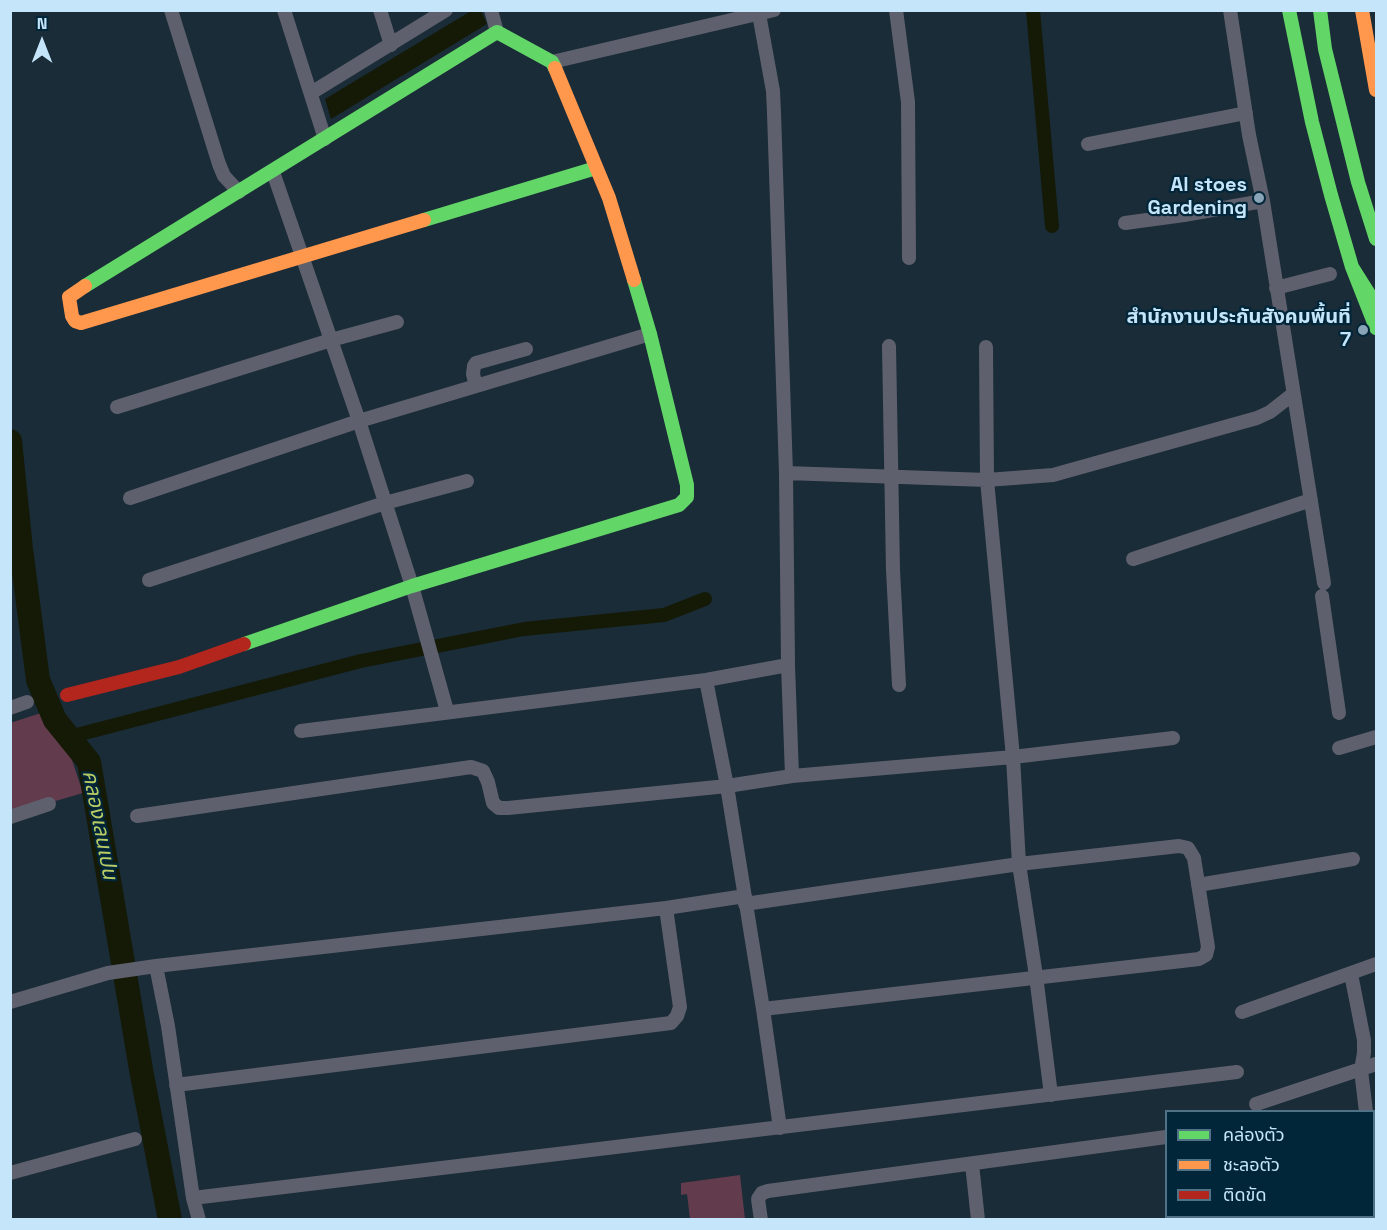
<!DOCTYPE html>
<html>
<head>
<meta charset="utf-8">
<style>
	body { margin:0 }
	#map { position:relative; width:1387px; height:1230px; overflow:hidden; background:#1a2c37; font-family:"Space Grotesk","Noto Sans Thai",sans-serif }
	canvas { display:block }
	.frame { position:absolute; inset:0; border:12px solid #c5e5fa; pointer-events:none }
	.legend { position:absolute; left:1165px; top:1110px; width:210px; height:108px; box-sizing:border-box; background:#022639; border:2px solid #507286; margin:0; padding:8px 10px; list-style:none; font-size:18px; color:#c5e5fa }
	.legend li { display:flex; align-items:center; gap:12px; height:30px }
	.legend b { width:30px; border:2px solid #507286 }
	.north { position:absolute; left:12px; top:12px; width:60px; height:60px; -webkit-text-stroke:4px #022639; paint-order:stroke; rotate:0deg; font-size:16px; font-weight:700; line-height:24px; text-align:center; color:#c5e5fa }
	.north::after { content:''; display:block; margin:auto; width:21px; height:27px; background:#c5e5fa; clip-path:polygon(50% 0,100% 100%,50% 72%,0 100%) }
</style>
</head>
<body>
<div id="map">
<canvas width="1387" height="1230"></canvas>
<div class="frame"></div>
<ul class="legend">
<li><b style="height:8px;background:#63d668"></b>คล่องตัว</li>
<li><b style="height:8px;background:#ff974d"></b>ชะลอตัว</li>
<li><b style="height:8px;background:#b3261e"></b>ติดขัด</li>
</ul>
<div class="north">N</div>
</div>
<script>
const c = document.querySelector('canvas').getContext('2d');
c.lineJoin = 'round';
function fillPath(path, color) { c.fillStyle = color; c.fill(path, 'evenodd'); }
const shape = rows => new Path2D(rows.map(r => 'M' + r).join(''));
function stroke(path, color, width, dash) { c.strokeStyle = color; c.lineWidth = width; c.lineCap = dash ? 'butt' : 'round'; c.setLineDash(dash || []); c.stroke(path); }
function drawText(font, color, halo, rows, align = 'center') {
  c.font = font + ' "Space Grotesk","Noto Sans Thai",sans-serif'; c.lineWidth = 4.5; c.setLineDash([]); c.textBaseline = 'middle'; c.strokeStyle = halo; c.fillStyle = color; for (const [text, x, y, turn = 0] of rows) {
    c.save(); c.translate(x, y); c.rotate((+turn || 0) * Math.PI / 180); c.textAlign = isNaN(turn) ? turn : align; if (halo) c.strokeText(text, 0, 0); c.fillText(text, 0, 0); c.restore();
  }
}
fillPath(shape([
	[41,713,69,751,83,793,11,814,10,723],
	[740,1175,745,1219,690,1219,687,1194,681,1195,681,1183]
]), '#623c4c');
fillPath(shape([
	[471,11,481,11,487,24,331,119,325,99]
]), '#151a07');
stroke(shape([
	[1033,10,1052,226],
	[69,737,361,661,524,629,664,615,705,599]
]), '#151a07', 14);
stroke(shape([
	[10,441,21,549,38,680,55,720,89,762,142,1075,170,1220]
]), '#151a07', 24);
stroke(shape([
	[171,10,219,164,224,176,239,192],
	[284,10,325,139],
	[380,10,391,45],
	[491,10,497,32],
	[896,10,908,102,909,258],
	[1230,10,1249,135,1263,201,1324,583],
	[759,14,773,91,774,113,786,473,788,665,792,776],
	[552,62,774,10],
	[311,93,446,10],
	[1088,144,1246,113],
	[273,172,359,421,412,586,447,711],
	[1125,223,1184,215,1263,201],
	[1276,288,1330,274],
	[889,346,893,570,899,685],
	[986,347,987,480,1013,757,1019,864,1036,976,1051,1095],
	[476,386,473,374,474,366,476,363,526,349],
	[117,407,331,340,397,322],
	[786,473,987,480,1053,475,1257,418,1270,412,1293,394],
	[130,498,359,421,650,334],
	[1133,559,1311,500],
	[149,580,385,503,467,481],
	[1322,596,1339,713],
	[706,680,727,786,763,1009,780,1128],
	[10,708,27,702],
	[301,731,706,680,788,665],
	[1339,748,1376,737],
	[137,816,471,767,483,771,488,782,493,803,499,808,508,808,727,786,792,776,1013,757,1173,738],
	[10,817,49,804],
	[1198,885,1353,859],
	[745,904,1019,864,1179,846,1188,848,1194,858,1208,947,1206,955,1199,959,763,1009],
	[156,966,168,1026,193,1198,199,1220],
	[1351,974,1364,1040,1364,1053,1361,1070,1366,1112],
	[10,1002,108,973,156,966,666,908,745,896],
	[1242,1012,1376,964],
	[176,1085,671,1023,677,1016,680,1007,666,908],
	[1256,1104,1376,1064],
	[1374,1130,1376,1135],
	[1374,1163,1376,1162],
	[972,1164,978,1220],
	[10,1173,135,1139],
	[193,1198,1237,1072],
	[1374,1203,1376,1202],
	[761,1220,758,1199,762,1193,768,1191,1166,1137],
	[1325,1220,1334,1216]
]), '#5f606e', 14);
stroke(shape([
	[1289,10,1312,122,1331,195,1352,267,1376,328],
	[1320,10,1325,49,1358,182,1376,239],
	[424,220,596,168],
	[1352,267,1376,305],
	[85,286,497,32,552,62,555,68],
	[244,644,412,586,679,505,687,497,687,485,650,334,634,280]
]), '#63d668', 14);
stroke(shape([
	[1362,10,1376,90],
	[555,68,609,198,634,280],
	[85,286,69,297,72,316,75,321,81,323,424,220]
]), '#ff974d', 14);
stroke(shape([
	[67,695,179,667,244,644]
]), '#b3261e', 14);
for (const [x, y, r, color] of [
	[1259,198,6,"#89a4b6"],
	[1363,330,6,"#89a4b6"]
]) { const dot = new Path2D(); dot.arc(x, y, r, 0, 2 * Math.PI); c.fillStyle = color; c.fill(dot); stroke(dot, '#022639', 2); }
drawText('bold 20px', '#c5e5fa', '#022639', [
	["Al stoes",1247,186],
	["Gardening",1247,209],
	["สำนักงานประกันสังคมพื้นที่",1351,318],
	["7",1351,341]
], 'right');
drawText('italic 21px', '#bacc64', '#022639', [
	["คลองเลนเปน",99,825,79]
]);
</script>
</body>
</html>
